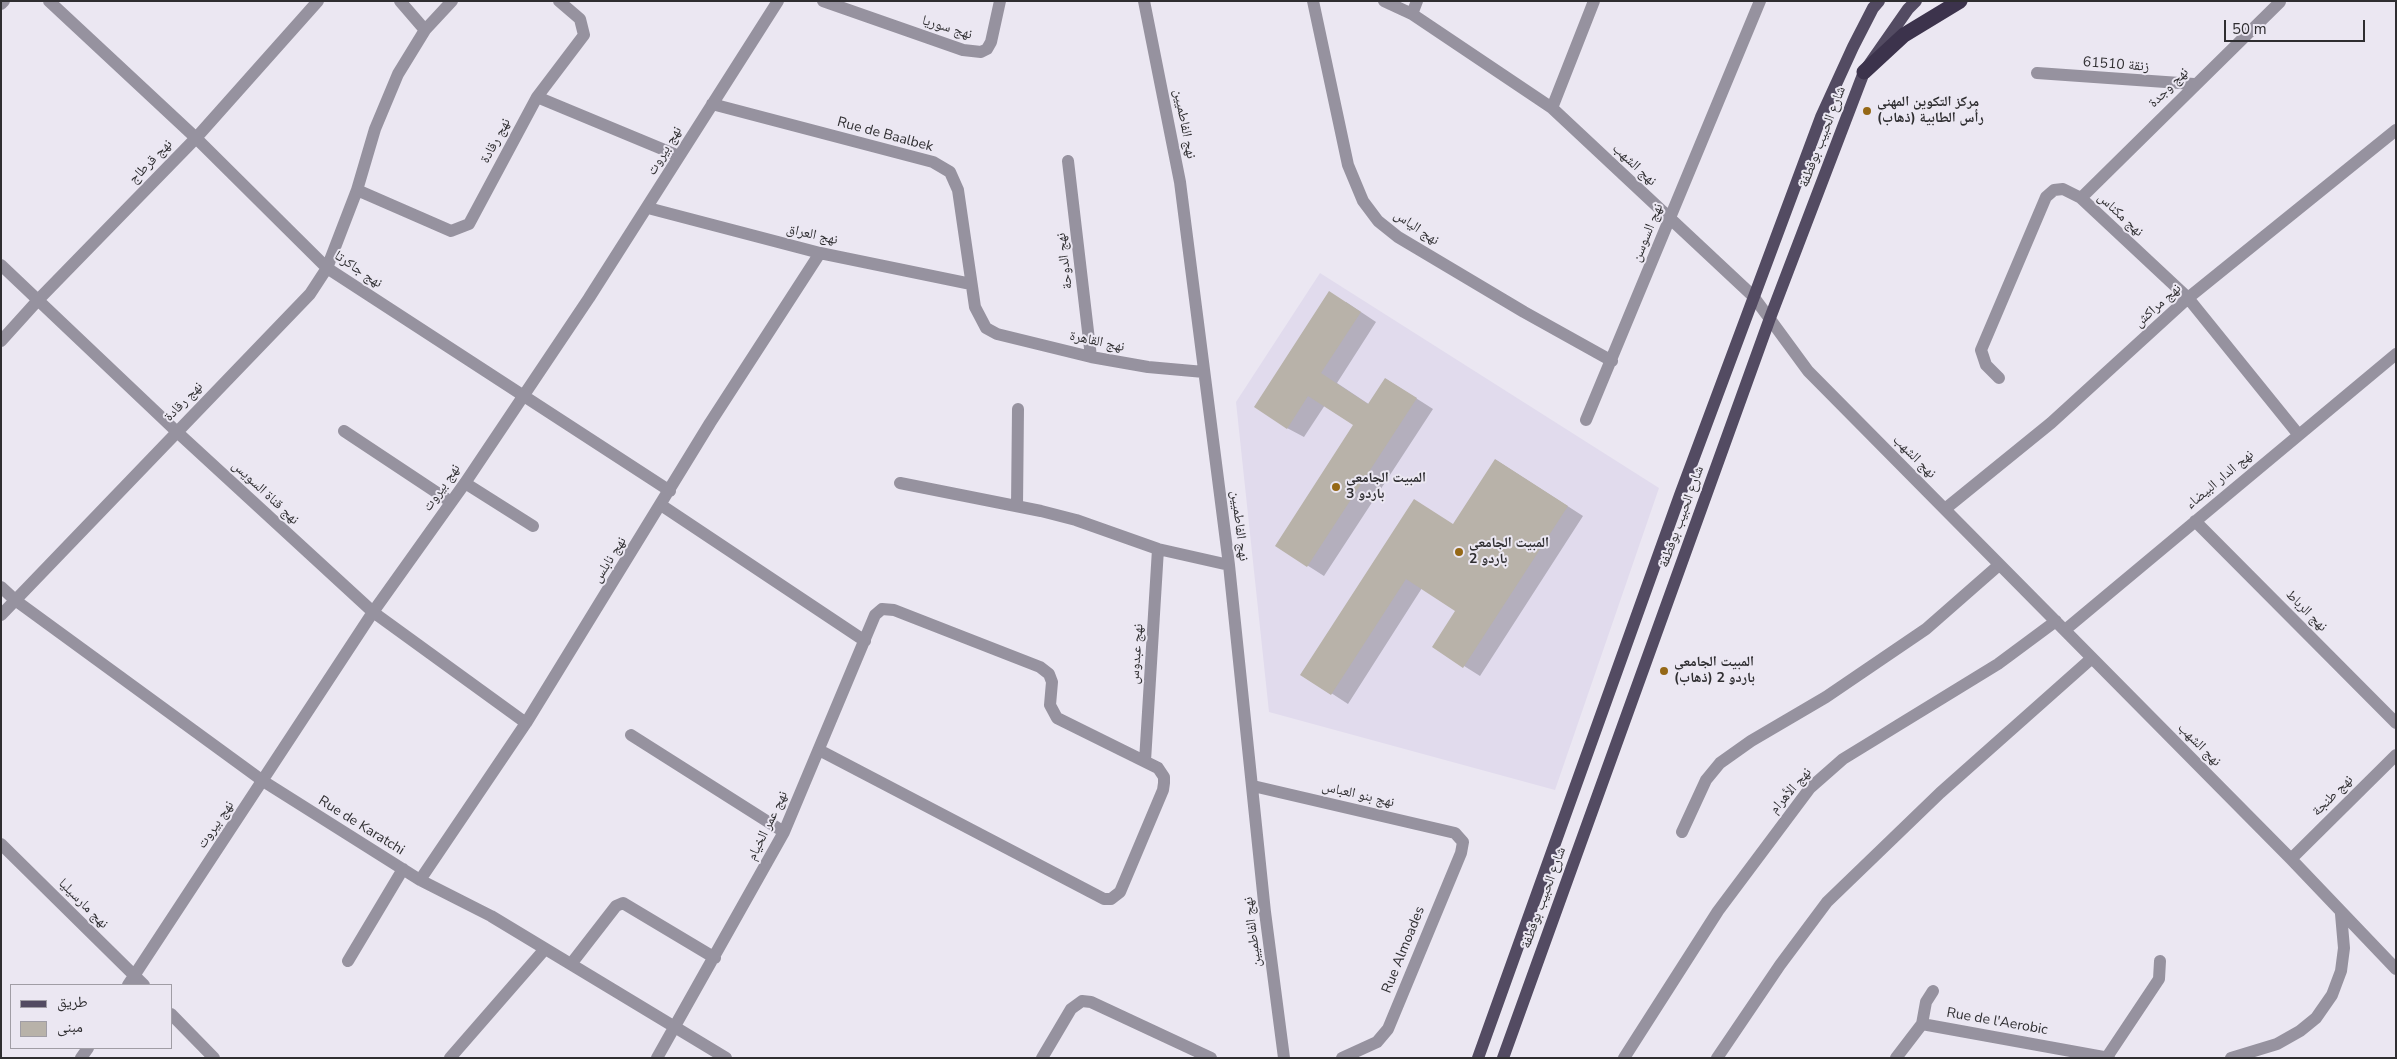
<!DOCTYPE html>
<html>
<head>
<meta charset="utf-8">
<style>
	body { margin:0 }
	#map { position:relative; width:2397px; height:1059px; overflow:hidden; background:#ebe7f2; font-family:"Nunito Sans","Noto Naskh Arabic",sans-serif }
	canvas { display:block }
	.frame { position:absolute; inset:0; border:2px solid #2f2e31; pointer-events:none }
	.legend { position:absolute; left:10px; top:984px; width:162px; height:65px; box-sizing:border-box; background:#ebe7f2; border:1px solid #a09da5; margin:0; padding:6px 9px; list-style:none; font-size:15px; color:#2f2e31 }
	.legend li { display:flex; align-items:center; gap:10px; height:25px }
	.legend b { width:25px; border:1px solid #a09da5 }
	.scale { position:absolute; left:2224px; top:20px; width:141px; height:22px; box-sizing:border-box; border:2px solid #2f2e31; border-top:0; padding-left:6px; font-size:15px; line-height:18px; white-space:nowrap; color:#2f2e31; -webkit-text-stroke:4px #ebe7f2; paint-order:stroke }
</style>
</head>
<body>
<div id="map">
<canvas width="2397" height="1059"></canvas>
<div class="frame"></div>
<ul class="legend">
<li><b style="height:6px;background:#534b62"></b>طريق</li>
<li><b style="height:14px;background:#b8b2a9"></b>مبنى</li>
</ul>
<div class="scale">50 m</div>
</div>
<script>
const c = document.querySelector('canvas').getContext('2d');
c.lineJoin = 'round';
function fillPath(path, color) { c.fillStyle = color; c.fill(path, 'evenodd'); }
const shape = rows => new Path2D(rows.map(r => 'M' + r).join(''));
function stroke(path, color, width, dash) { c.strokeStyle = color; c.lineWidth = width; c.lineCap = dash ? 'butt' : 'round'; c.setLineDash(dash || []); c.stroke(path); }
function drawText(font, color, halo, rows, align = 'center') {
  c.font = font + ' "Nunito Sans","Noto Naskh Arabic",sans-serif'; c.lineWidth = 4; c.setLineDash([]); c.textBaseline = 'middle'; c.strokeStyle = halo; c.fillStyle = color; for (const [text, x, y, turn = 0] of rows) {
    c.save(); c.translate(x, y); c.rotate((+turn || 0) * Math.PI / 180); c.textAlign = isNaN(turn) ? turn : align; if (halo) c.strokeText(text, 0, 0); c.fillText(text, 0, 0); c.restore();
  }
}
fillPath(shape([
	[1320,273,1659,488,1555,790,1269,712,1236,402]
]), '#e1dbed');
fillPath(shape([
	[1346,302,1376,322,1337,383,1370,405,1386,379,1433,409,1324,576,1277,546,1355,425,1325,405,1304,437,1287,428],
	[1496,460,1583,516,1480,676,1434,647,1457,611,1422,588,1348,704,1302,674,1454,525]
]), '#0003');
fillPath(shape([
	[1329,291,1361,312,1321,373,1368,404,1385,378,1417,398,1307,567,1275,546,1353,425,1308,396,1287,429,1254,407],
	[1495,459,1568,506,1463,668,1432,647,1455,611,1406,579,1331,695,1300,675,1414,499,1453,524]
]), '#b8b2a9');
stroke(shape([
	[49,1,196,138,327,268,670,491],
	[400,1,425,30],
	[823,1,963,50,981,52,987,49,991,42,1000,1],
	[1144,1,1180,182,1229,565,1265,912,1284,1058],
	[1313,1,1348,165,1363,201,1378,221,1398,237,1524,312,1612,361],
	[1384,1,1412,14,1552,108,1753,296,1808,371,2291,859,2396,969],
	[1,4,4,1],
	[1412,14,1417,1],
	[2037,73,2194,84],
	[537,97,679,156],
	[712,104,933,162,950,172,958,190,975,307,986,328,997,334,1091,357,1148,367,1204,372],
	[1552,108,1594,1],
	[1068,161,1091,357],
	[357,190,451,231,469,224,537,97,584,35,580,19,559,1],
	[2081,198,2280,2],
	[648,208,820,253,971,284],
	[1,265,176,431,373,612,526,723],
	[1,341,39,299,196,138,318,1],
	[1999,378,1986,365,1981,350,2046,197,2054,190,2063,189,2081,198,2188,298,2298,434],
	[1586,420,1760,1],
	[344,431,451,502],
	[465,483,533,526],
	[900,483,1041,511,1076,520,1158,549,1229,565],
	[661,505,865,641],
	[1017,506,1018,409],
	[1945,509,2051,423,2188,298,2396,130],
	[2195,521,2396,723],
	[1,587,15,600,263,781,420,880,491,916,726,1058],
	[1,615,310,294,327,268,357,190,375,129,398,74,425,30,452,1],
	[2065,630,2396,354],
	[631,735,784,832],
	[1145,761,1158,549],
	[1253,786,1455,833,1463,842,1461,853,1388,1029,1377,1042,1342,1058],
	[1682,832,1706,780,1720,763,1751,741,1826,697,1926,629,1999,565],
	[1,844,144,985],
	[2291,859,2396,755],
	[420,880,526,723,710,423,820,253],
	[348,961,403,869],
	[571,964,616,906,623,903,715,958],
	[128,985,373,612,465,483,589,298,778,1],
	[171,1014,214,1058],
	[1922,1024,1926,1002,1933,991],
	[2107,1057,2159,979,2160,961],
	[81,1058,88,1048],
	[450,1058,545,949],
	[657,1058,784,832,875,615,882,609,894,610,1040,667,1049,674,1052,682,1050,705,1057,718,1158,768,1164,777,1164,783,1163,790,1120,892,1111,899,1104,899,819,750],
	[1042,1058,1071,1009,1082,1001,1091,1002,1211,1058],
	[1624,1058,1718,911,1810,788,1843,759,1998,664,2056,621],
	[1717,1058,1780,965,1827,902,1940,793,2092,658],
	[1896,1058,1922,1024,2109,1058],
	[2231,1058,2277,1044,2300,1031,2316,1018,2332,995,2341,971,2344,948,2341,914]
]), '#96929f', 12);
stroke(shape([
	[1478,1058,1680,495,1821,117,1853,47,1873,8,1879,1],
	[1503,1058,1770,318,1864,72,1908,9,1916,1]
]), '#534b62', 12);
stroke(shape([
	[1864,72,1904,35,1960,1]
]), '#3c334c', 15);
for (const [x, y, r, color] of [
	[1867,111,5,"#956816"],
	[1336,487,5,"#956816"],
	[1459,552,5,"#956816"],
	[1664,671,5,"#956816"]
]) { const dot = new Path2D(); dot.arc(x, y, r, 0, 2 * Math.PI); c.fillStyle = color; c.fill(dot); stroke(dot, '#ebe7f2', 2); }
drawText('14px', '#2f2e31', '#ebe7f2', [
	["نهج سوريا",947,28,17],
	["زنقة 61510",2116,65,4],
	["نهج وجدة",2169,88,-45],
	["نهج الفاطميين",1184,124,79],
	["Rue de Baalbek",885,135,15],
	["شارع الحبيب بوقطفة",1823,137,-69],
	["نهج رقادة",496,141,-62],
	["نهج بيروت",665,151,-59],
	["نهج قرطاج",151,162,-46],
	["نهج الشهب",1634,165,43],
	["نهج مكناس",2120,215,43],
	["نهج الياس",1416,228,34],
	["نهج السوسن",1648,233,-68],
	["نهج العراق",812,235,13],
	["نهج الدوحة",1065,261,-97],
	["نهج جاكرتا",358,270,34],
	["نهج مراكش",2158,306,-42],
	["نهج القاهرة",1097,342,12],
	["نهج رقادة",184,402,-46],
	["نهج الشهب",1914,457,45],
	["نهج الدار البيضاء",2220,480,-40],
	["نهج بيروت",442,488,-55],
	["نهج قناة السويس",265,493,43],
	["شارع الحبيب بوقطفة",1682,517,-70],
	["نهج الفاطميين",1239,526,83],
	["نهج نابلس",610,560,-58],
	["نهج الرباط",2306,611,45],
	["نهج عبدوس",1137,654,-86],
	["نهج الشهب",2199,745,45],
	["نهج الأهرام",1791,791,-49],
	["نهج بنو العباس",1358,795,13],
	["نهج طنجة",2333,796,-45],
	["نهج بيروت",216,825,-56],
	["Rue de Karatchi",361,826,32],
	["نهج عمر الخيام",768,826,-64],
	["شارع الحبيب بوقطفة",1544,898,-70],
	["نهج مارسيليا",83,904,45],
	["نهج الفاطميين",1253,932,-97],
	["Rue Almoades",1404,950,-68],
	["Rue de l'Aerobic",1997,1022,10]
]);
drawText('bold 14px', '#2f2e31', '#ebe7f2', [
	["مركز التكوين المهني",1877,103],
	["رأس الطابية (ذهاب)",1877,119],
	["المبيت الجامعي",1346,479],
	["باردو 3",1346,495],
	["المبيت الجامعي",1469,544],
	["باردو 2",1469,560],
	["المبيت الجامعي",1674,663],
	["باردو 2 (ذهاب)",1674,679]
], 'left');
</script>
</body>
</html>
